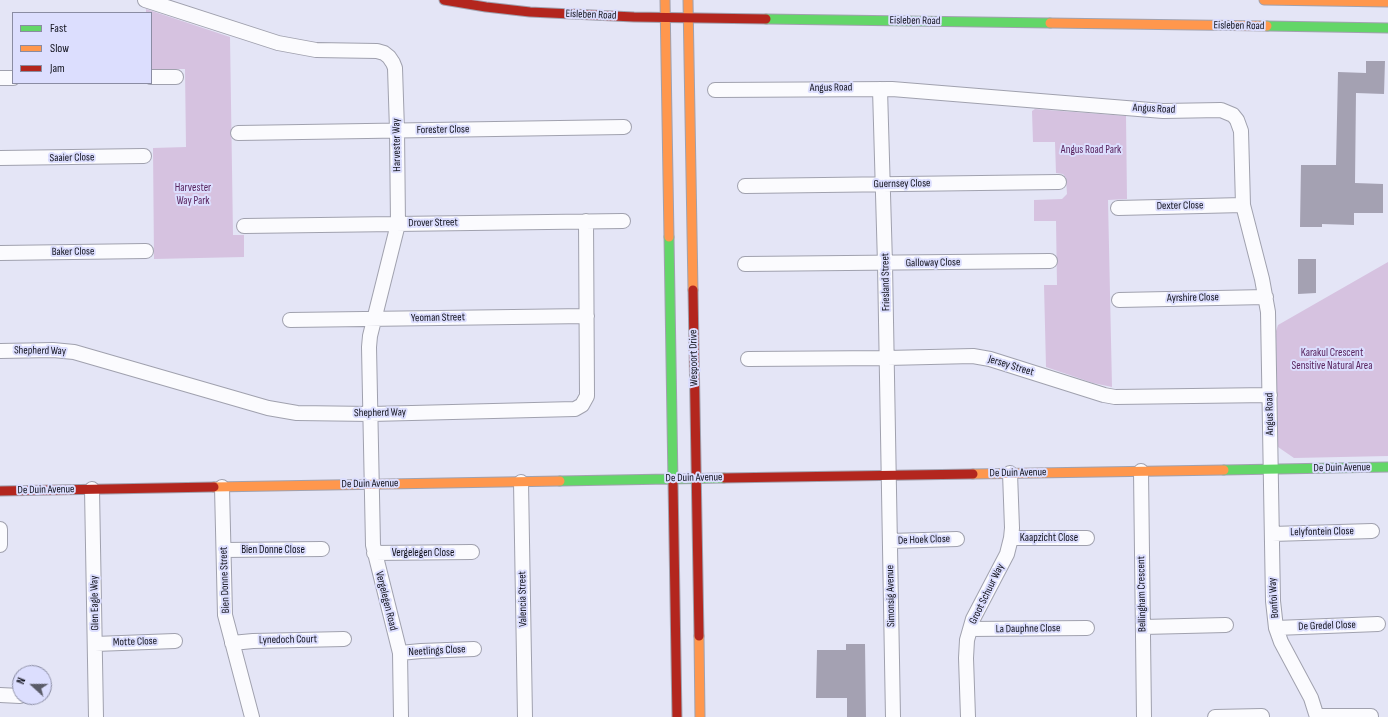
<!DOCTYPE html>
<html>
<head>
<meta charset="utf-8">
<style>
	body { margin:0 }
	#map { position:relative; width:1388px; height:717px; overflow:hidden; background:#e4e5f6; font-family:"Sofia Sans Condensed",sans-serif }
	canvas { display:block }
	.legend { position:absolute; left:12px; top:12px; width:140px; height:72px; box-sizing:border-box; background:#dcdefe; border:1px solid #8a8ca3; margin:0; padding:5px 7px; list-style:none; font-size:12px; color:#10111b }
	.legend li { display:flex; align-items:center; gap:8px; height:20px }
	.legend b { width:20px; border:1px solid #8a8ca3 }
	.north { position:absolute; left:12px; top:665px; width:40px; height:40px; box-sizing:border-box; background:#dcdefe; border:1px solid #8a8ca3; border-radius:50%; rotate:291deg; font-size:11px; font-weight:700; line-height:16px; text-align:center; color:#10111b }
	.north::after { content:''; display:block; margin:auto; width:14px; height:18px; background:#5a5b68; clip-path:polygon(50% 0,100% 100%,50% 72%,0 100%) }
</style>
</head>
<body>
<div id="map">
<canvas width="1388" height="717"></canvas>
<ul class="legend">
<li><b style="height:5px;background:#63d668"></b>Fast</li>
<li><b style="height:5px;background:#ff974d"></b>Slow</li>
<li><b style="height:5px;background:#b3261e"></b>Jam</li>
</ul>
<div class="north">N</div>
</div>
<script>
const c = document.querySelector('canvas').getContext('2d');
c.lineJoin = 'round';
function fillPath(path, color) { c.fillStyle = color; c.fill(path, 'evenodd'); }
const shape = rows => new Path2D(rows.map(r => 'M' + r).join(''));
function stroke(path, color, width, dash) { c.strokeStyle = color; c.lineWidth = width; c.lineCap = dash ? 'butt' : 'round'; c.setLineDash(dash || []); c.stroke(path); }
function drawText(font, color, halo, rows, align = 'center') {
  c.font = font + ' "Sofia Sans Condensed",sans-serif'; c.lineWidth = 4; c.setLineDash([]); c.textBaseline = 'middle'; c.strokeStyle = halo; c.fillStyle = color; for (const [text, x, y, turn = 0] of rows) {
    c.save(); c.translate(x, y); c.rotate((+turn || 0) * Math.PI / 180); c.textAlign = isNaN(turn) ? turn : align; if (halo) c.strokeText(text, 0, 0); c.fillText(text, 0, 0); c.restore();
  }
}
fillPath(shape([
	[146,9,230,37,233,235,244,235,244,257,154,259,153,148,186,147,185,69,151,69,151,13,146,13],
	[1035,109,1126,116,1127,199,1108,200,1112,387,1093,383,1046,367,1044,285,1057,285,1056,221,1034,221,1034,200,1062,199,1067,194,1066,178,1063,174,1056,173,1055,142,1033,142,1032,111],
	[1388,262,1388,456,1294,458,1278,447,1276,331,1278,325]
]), '#d6c2e0');
fillPath(shape([
	[1366,61,1385,61,1384,94,1356,93,1355,183,1383,184,1383,213,1354,213,1354,225,1322,224,1322,227,1300,227,1301,165,1336,165,1338,72,1366,73],
	[1298,259,1316,259,1316,293,1298,294],
	[846,644,865,644,866,717,847,717,847,698,816,698,817,650,846,650]
]), '#a4a1b2');
const street = shape([
	[145,0,278,43,316,50,377,51,384,53,389,57,393,63,395,68,397,130,398,224,370,336,369,347,373,545,400,653,401,717],
	[151,77,176,77],
	[0,78,13,78],
	[880,89,885,264,893,717],
	[715,90,892,89,1163,111,1221,110,1233,115,1237,120,1241,131,1243,205,1262,279,1268,312,1273,601,1276,628,1281,642,1311,698,1317,717],
	[238,133,624,127],
	[0,158,144,156],
	[745,186,1059,182],
	[1118,208,1243,205],
	[244,226,623,221],
	[0,253,146,251],
	[745,264,1050,261],
	[1119,300,1266,297],
	[290,320,587,316],
	[0,351,53,350,74,352,268,408,297,413,371,414,575,409,582,405,587,396,586,221],
	[748,359,887,358,973,356,990,359,1104,395,1115,397,1270,395],
	[1141,471,1144,717],
	[521,482,525,717],
	[222,487,225,615,252,717],
	[92,489,96,717],
	[0,529,0,545],
	[1272,534,1372,531],
	[1011,538,1087,538],
	[890,541,957,539],
	[224,550,322,549],
	[374,553,472,552],
	[1143,627,1226,625],
	[1276,628,1378,624],
	[970,629,1087,628],
	[232,643,253,641,344,639],
	[95,644,175,641],
	[400,653,421,651,474,649],
	[0,695,20,696],
	[1317,716,1371,716],
	[968,717,966,658,967,640,973,619,1007,554,1011,538,1012,528,1010,473],
	[1215,717,1262,716]
]);
const fast = shape([
	[766,19,1050,23],
	[1267,26,1388,28],
	[669,237,673,482],
	[1224,470,1388,467],
	[560,481,724,478]
]);
const slow = shape([
	[665,0,669,237],
	[688,0,693,290],
	[1264,0,1388,2],
	[1050,23,1267,26],
	[973,474,1224,470],
	[214,487,560,481],
	[699,636,700,717]
]);
const jam = shape([
	[444,0,486,7,530,12,634,17,766,19],
	[693,290,699,636],
	[724,478,973,474],
	[673,482,677,717],
	[0,491,214,487]
]);
stroke(street, '#a0a1ae', 16);
stroke(fast, '#a0a1ae', 11);
stroke(slow, '#a0a1ae', 11);
stroke(jam, '#a0a1ae', 11);
stroke(street, '#fbfbfe', 14);
stroke(fast, '#63d668', 9);
stroke(slow, '#ff974d', 9);
stroke(jam, '#b3261e', 9);
drawText('11px', '#10111b', '#dcdefe', [
	["Eisleben Road",591,15,2],
	["Eisleben Road",915,21,1],
	["Eisleben Road",1239,26,1],
	["Angus Road",831,88,-1],
	["Angus Road",1154,109,3],
	["Forester Close",443,130,-1],
	["Harvester Way",397,145,-91],
	["Saaier Close",72,158,-1],
	["Guernsey Close",902,184,-1],
	["Dexter Close",1180,206,-1],
	["Drover Street",433,223,-1],
	["Baker Close",73,252,-1],
	["Galloway Close",933,263,-1],
	["Friesland Street",886,282,-91],
	["Ayrshire Close",1193,298,-1],
	["Yeoman Street",438,318,-1],
	["Shepherd Way",40,351,1],
	["Wespoort Drive",694,358,-91],
	["Jersey Street",1011,366,17],
	["Shepherd Way",380,413,-1],
	["Angus Road",1270,414,-91],
	["De Duin Avenue",1342,468,-1],
	["De Duin Avenue",1018,473,-1],
	["De Duin Avenue",694,478,-1],
	["De Duin Avenue",370,484,-1],
	["De Duin Avenue",46,490,-1],
	["Lelyfontein Close",1322,532,-1],
	["Kaapzicht Close",1049,538],
	["De Hoek Close",924,540,-2],
	["Bien Donne Close",273,550],
	["Vergelegen Close",423,553],
	["Bien Donne Street",225,580,-92],
	["Groot Schuur Way",987,594,-64],
	["Bellingham Crescent",1142,594,-91],
	["Simonsig Avenue",891,596,-91],
	["Bonfoi Way",1274,598,-94],
	["Valencia Street",523,599,-91],
	["Vergelegen Road",386,601,76],
	["Glen Eagle Way",95,603,-91],
	["De Gredel Close",1327,626,-2],
	["La Dauphne Close",1028,629,-1],
	["Lynedoch Court",288,640,-1],
	["Motte Close",135,642,-2],
	["Neetlings Close",437,651,-3]
]);
drawText('11px', '#57225d', '#dcdefe', [
	["Angus Road Park",1091,150],
	["Harvester",193,188],
	["Way Park",193,201],
	["Karakul Crescent",1332,353],
	["Sensitive Natural Area",1332,366]
]);
</script>
</body>
</html>
